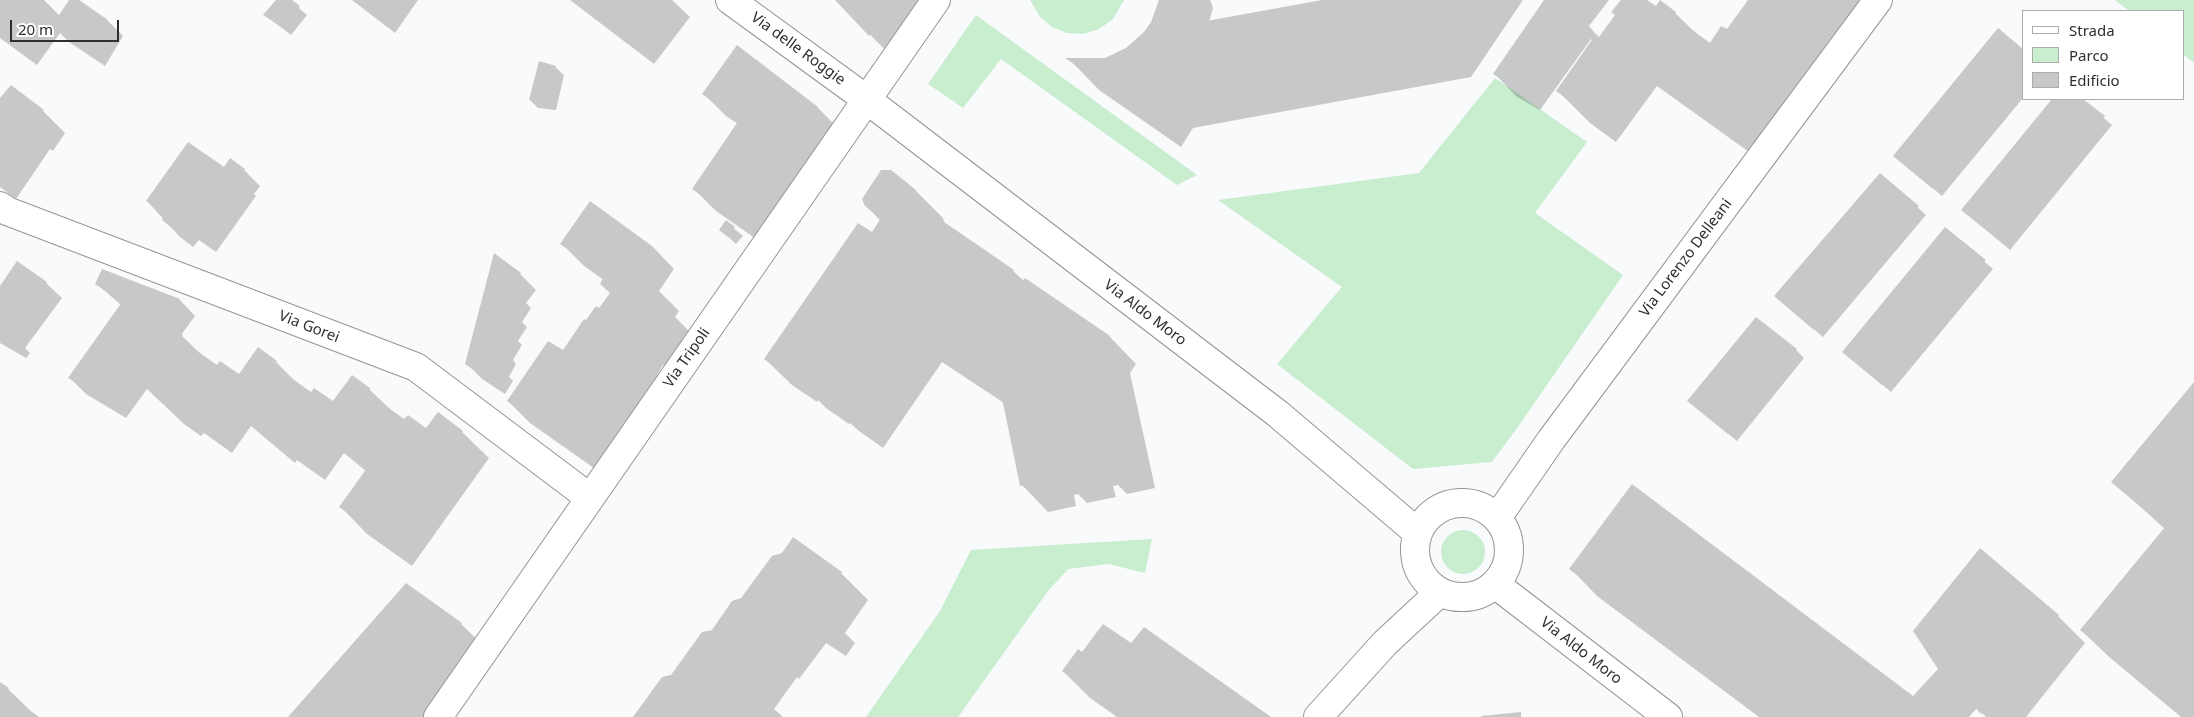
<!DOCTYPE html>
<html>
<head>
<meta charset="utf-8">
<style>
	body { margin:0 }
	#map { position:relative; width:2194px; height:717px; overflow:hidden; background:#f8fafc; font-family:"Noto Sans",sans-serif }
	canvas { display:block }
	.legend { position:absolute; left:2022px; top:10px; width:162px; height:90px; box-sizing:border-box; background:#fff; border:1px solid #abacac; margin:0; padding:6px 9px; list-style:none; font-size:15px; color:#2e2f30 }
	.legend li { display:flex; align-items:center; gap:10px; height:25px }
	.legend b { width:25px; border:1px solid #abacac }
	.scale { position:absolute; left:10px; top:20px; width:109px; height:22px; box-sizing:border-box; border:2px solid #2e2f30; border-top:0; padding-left:6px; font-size:15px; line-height:18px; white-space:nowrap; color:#2e2f30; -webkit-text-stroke:4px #fff; paint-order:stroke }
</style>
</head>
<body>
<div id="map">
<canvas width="2194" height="717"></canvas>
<ul class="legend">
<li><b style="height:6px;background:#fff"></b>Strada</li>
<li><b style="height:14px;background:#c8edcf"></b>Parco</li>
<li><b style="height:14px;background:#c6c8ca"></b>Edificio</li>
</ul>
<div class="scale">20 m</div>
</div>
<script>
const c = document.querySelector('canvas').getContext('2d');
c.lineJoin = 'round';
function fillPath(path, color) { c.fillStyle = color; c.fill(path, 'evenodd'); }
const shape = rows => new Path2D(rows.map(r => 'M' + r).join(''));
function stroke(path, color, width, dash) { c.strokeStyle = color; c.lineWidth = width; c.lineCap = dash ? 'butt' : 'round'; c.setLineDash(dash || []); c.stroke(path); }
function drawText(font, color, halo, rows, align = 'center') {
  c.font = font + ' "Noto Sans",sans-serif'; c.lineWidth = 5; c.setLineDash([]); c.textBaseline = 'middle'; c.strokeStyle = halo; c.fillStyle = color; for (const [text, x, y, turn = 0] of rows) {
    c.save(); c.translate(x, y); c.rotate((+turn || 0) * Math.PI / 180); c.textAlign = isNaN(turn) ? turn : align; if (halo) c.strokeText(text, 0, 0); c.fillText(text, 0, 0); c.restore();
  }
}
fillPath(shape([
	[1030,0,1124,0,1113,19,1099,29,1083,34,1067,33,1052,27,1040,17],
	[2115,0,2194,0,2194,63,2183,54,2183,11,2129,11],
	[976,15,1197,175,1177,185,1001,59,963,108,928,84],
	[1495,78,1587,142,1535,213,1623,275,1515,431,1492,462,1413,469,1277,364,1342,287,1218,200,1419,173],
	'1441 552a22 22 0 1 1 44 0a22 22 0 1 1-44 0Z',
	[1152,539,1145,573,1109,564,1068,569,1048,591,958,717,866,717,940,611,971,550]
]), '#c8edcf');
fillPath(shape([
	[0,0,44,0,60,16,71,0,77,0,107,20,123,36,105,66,69,42,60,33,37,65,0,38],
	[278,0,289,0,307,15,291,35,265,15],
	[352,0,418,0,395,33],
	[570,0,672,0,690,17,654,64],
	[836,0,939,0,896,61],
	[1161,0,1210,0,1213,8,1209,22,1328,0,1523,0,1471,77,1193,128,1181,147,1099,90,1069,59,1105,59,1127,49,1145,33,1152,23],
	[1545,0,1609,0,1589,26,1599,38,1616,16,1622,0,1645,0,1656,8,1675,13,1699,36,1710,44,1728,31,1749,0,1869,0,1756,157,1657,86,1616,142,1590,123,1558,91,1593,41,1591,39,1540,110,1516,96,1494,73],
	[737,47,818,108,840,130,762,243,716,211,694,189,738,124,726,116,704,94],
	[2023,50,2023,98,1942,196,1903,163],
	[555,67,564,75,556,110,538,108,530,100],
	[0,99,43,111,65,133,53,151,50,149,16,199,0,187],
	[2054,99,2081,99,2112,125,2010,250,1963,210],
	[224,169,244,170,260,186,254,194,256,196,216,252,199,240,193,247,179,236,147,201],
	[1880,174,1926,215,1823,337,1784,304],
	[916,191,943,218,944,223,1013,271,1024,281,1025,279,1110,337,1136,364,1130,373,1155,488,1127,494,1118,485,1113,486,1116,497,1087,503,1078,494,1074,495,1076,506,1048,512,1022,485,1004,403,942,362,883,448,859,431,850,423,849,424,826,408,818,400,817,402,792,385,765,359,872,234,881,221,866,206],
	[726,222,743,236,736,244,721,230],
	[1945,228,1993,269,1891,392,1843,352],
	[562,244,652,246,674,269,659,291,679,311,675,317,696,338,673,371,663,365,657,375,665,383,601,473,530,423,508,401,564,352,611,294,604,280,584,266],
	[494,255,520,274,536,290,526,303,531,308,522,322,527,327,518,341,522,345,513,360,516,364,509,377,513,381,505,394,482,379,466,363],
	[103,270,180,300,195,316,181,335,206,359,217,367,239,376,276,362,299,385,311,394,333,403,369,389,392,411,405,421,427,430,462,432,489,458,412,566,367,534,341,507,366,471,344,453,325,480,297,460,295,463,251,426,232,453,204,433,201,436,184,424,147,389,126,418,86,394,70,378,121,305,97,284],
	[46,283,62,298,25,348,30,353,26,358,0,343,0,289],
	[1796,350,1804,358,1737,441,1689,401],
	[2194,385,2194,717,2181,717,2108,656,2081,630,2165,529,2113,482],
	[1980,550,2058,616,2085,643,2026,717,1986,717,1977,708,1969,717,1759,717,1597,596,1571,569,1913,698,1939,669],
	[841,573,868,600,845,633,855,643,846,656,826,643,799,679,797,677,774,709,783,717,635,717,713,631],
	[461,624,488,650,442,717,290,717],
	[1132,645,1269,717,1117,717,1090,698,1063,671,1082,653],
	[0,684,8,689,37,717,0,717]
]), '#0003');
fillPath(shape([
	[0,0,45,0,14,43,0,33],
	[69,0,79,0,108,20,89,51,52,26],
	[276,0,292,0,300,6,283,28,263,15],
	[356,0,381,0,372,12],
	[573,0,664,0,631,43],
	[835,0,894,0,869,36],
	[1159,0,1175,0,1168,28,1322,0,1469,0,1438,45,1161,96,1148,115,1065,58,1105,58,1126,48,1144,32,1151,22],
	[1544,0,1570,0,1567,4,1575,9,1517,89,1493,74],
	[1621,0,1647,0,1656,6,1660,0,1676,12,1673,16,1710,43,1721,26,1727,29,1748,0,1814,0,1723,125,1624,55,1584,111,1556,91,1596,34,1599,37,1615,15,1611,12],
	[1998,28,2023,49,2023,80,1933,189,1893,156],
	[737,45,818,107,739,222,692,189,739,120,702,94],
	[539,61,556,66,549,103,529,100],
	[11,85,44,110,30,129,28,128,0,168,0,98],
	[2052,99,2083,99,2105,116,2002,243,1961,210],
	[188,142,224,167,230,158,245,169,239,178,241,179,199,237,182,225,177,232,162,220,165,215,146,201],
	[881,170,891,170,916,190,917,196,906,214,920,224,928,211,1014,270,1004,283,1016,291,1025,278,1110,336,1103,346,1129,461,1099,468,1096,458,1087,460,1090,470,1059,477,1057,467,1048,468,1050,479,1020,486,1001,393,914,336,855,422,830,404,839,391,831,385,821,398,798,382,807,368,798,362,790,376,764,359,858,223,872,232,881,218,865,206,862,199],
	[1880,173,1919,206,1814,330,1774,296],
	[590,201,652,246,635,272,657,287,651,299,674,315,651,350,641,344,635,354,644,359,578,452,507,401,548,341,563,350,584,319,586,320,596,306,599,308,610,293,600,284,606,272,590,260,588,263,560,244],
	[726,220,735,227,728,237,719,230],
	[1945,227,1986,260,1882,385,1842,352],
	[494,253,521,273,511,286,516,291,507,306,512,310,502,324,507,329,498,343,501,347,494,360,498,364,489,380,465,364],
	[17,261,47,282,10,332,15,336,10,343,0,338,0,286],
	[102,269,180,299,164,321,183,335,180,339,217,365,220,361,239,374,258,347,277,361,273,365,311,392,314,388,333,401,352,375,370,388,368,393,404,419,408,415,426,428,438,412,463,431,384,540,339,507,367,468,351,458,354,454,317,427,298,454,270,434,267,438,249,424,252,421,224,401,205,427,176,407,174,410,155,397,158,393,131,374,110,403,68,378,122,302,95,284],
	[1756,317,1797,349,1728,434,1687,401],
	[2194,382,2194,516,2186,526,2194,532,2194,701,2182,715,2080,630,2165,527,2111,482],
	[1632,484,1913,696,1938,669,1913,631,1980,548,2059,615,1981,714,1951,681,1928,707,1941,717,1766,717,1569,569],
	[793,537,842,572,818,607,829,615,818,630,799,617,771,653,769,651,747,683,759,691,748,706,728,693,711,717,633,717,662,677,671,675,702,632,712,630,732,601,741,598,772,556,782,553],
	[406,583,462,623,397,717,288,717],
	[1103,624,1131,643,1144,627,1271,717,1130,717,1134,711,1108,694,1103,701,1062,671,1078,649,1082,652],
	[0,682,9,688,5,693,24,706,22,709,28,713,29,710,39,717,0,717],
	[1521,712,1521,717,1481,717,1481,716]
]), '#c6c8ca');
const minor = shape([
	[730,0,866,99,1278,414,1418,533],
	[0,206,7,211,416,367,590,498],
	'1415 550a47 47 0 1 1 94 0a47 47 0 1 1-94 0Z',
	[1497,518,1551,440,1878,0],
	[1495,584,1668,717],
	[438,717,936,0],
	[1318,717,1385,643,1440,592]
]);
stroke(minor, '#949598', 30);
stroke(minor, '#fff', 28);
drawText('15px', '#2e2f30', '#fff', [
	["Via delle Roggie",798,49,36],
	["Via Lorenzo Delleani",1686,258,-53],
	["Via Aldo Moro",1145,313,37],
	["Via Gorei",309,327,21],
	["Via Tripoli",687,358,-55],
	["Via Aldo Moro",1581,651,38]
]);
</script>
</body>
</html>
